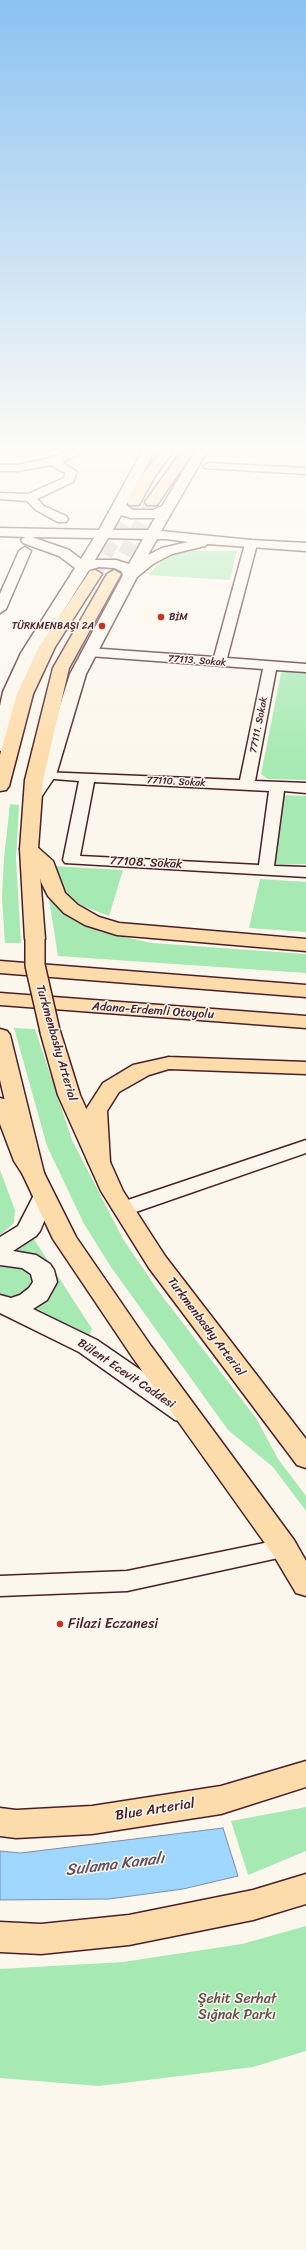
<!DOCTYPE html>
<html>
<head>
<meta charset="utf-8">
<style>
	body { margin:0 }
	canvas { display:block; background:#fbf7ec }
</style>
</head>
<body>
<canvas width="306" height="2250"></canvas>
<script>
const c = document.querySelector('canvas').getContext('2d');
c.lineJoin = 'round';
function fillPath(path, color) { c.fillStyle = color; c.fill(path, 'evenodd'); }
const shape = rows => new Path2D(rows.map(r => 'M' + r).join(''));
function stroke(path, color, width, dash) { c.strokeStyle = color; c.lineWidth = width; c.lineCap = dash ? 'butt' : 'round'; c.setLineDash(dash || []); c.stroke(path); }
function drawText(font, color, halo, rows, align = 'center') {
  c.font = font + ' Sriracha,sans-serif'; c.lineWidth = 3; c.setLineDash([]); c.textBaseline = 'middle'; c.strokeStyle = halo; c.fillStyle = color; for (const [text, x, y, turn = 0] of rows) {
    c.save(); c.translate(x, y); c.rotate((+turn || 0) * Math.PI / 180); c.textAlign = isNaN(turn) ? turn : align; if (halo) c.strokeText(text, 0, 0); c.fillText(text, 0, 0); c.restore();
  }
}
fillPath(shape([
	[193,551,237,551,230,580,149,575,155,567,169,556],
	[286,671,306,672,306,780,268,779,261,774,281,673],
	[284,795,306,796,306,864,275,865],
	[10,804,19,805,16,859,21,943,5,943,2,898,4,858],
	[54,866,123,870,109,916,85,907,67,896,58,883],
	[260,879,306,882,306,932,249,928],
	[49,899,72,918,101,932,152,943,306,954,306,973,58,956],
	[14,1028,35,1029,72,1140,123,1239,159,1292,256,1418,278,1459,306,1496,306,1511,273,1467,228,1430,111,1267,84,1224,47,1146],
	[0,1170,15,1210,14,1223,0,1235],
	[32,1236,92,1329,88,1338,25,1307,56,1280,13,1252],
	[0,1263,21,1266,34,1272,39,1281,31,1293,14,1297,0,1294],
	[306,1807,306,1851,248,1875,231,1821],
	[306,1926,306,2051,253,2067,99,2086,0,2078,0,1969,123,1962,242,1944]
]), '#a7e9b3');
const water = shape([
	[223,1828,238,1876,183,1889,109,1899,0,1900,0,1851,21,1853,223,1828]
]);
fillPath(water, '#9fd7ff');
stroke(water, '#7d8daa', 1);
stroke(shape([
	[95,574,134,502],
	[114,574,152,502]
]), '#d8ccc5', 14, [14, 8]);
const minor = shape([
	[78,448,93,448,62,462,77,472,73,482,37,499,44,506,66,516,68,519,66,522,58,522,36,510,27,501,0,499,0,493,28,494,64,478,65,473,51,465,18,471,0,471,0,465,18,465,50,458,78,448],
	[209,463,306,468,306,474,205,468,203,466,209,463],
	[251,540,257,544,227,658,306,664,306,672,276,670,255,781,306,783,306,793,284,791,274,866,306,867,306,877,65,863,63,860,79,781,42,778,40,775,42,772,240,780,263,669,89,656,82,652,89,648,214,657,245,544,251,540],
	[94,782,269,791,259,865,80,856,94,782],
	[25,547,31,551,6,609,0,613,0,594,19,551,25,547],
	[306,1140,306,1153,130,1214,123,1215,116,1214,113,1209,116,1204,306,1140],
	[284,1539,292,1541,296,1548,292,1555,127,1591,0,1596,0,1576,127,1571,284,1539]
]);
const secondary = shape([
	[144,448,156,448,126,505,133,510,153,510,162,506,197,448,209,448,161,531,251,540,306,543,306,551,207,544,205,546,172,554,153,564,137,577,86,674,56,775,40,799,28,799,25,795,38,775,70,674,123,575,121,571,114,568,99,567,89,570,37,653,19,692,8,746,6,750,0,751,0,706,3,692,21,653,75,568,59,556,23,543,21,540,25,537,0,536,0,528,99,530,144,448],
	[121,515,131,518,155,518,148,530,113,530,121,515],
	[32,537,94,538,81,559,69,550,32,537],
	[108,538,143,539,129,564,116,560,95,560,108,538],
	[157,539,166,539,188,542,162,548,148,555,157,539],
	[44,1189,52,1191,55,1196,40,1231,36,1236,13,1251,36,1255,50,1264,54,1270,57,1282,47,1300,33,1309,97,1340,193,1406,197,1413,193,1420,184,1422,175,1420,79,1352,0,1313,0,1295,11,1298,20,1295,29,1288,33,1282,31,1274,22,1268,0,1265,0,1237,18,1226,36,1191,44,1189]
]);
const primary = shape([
	[164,448,176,448,155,476,139,505,129,505,127,502,142,475,164,448],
	[184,448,196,448,157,505,147,505,145,502,184,448],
	[95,570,102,574,55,647,33,694,9,786,6,790,0,791,0,755,17,694,39,647,90,571,95,570],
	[114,570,121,574,69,668,43,780,38,849,45,939,42,943,35,945,28,943,25,939,20,849,25,780,53,668,107,574,114,570],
	[50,1025,57,1027,60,1031,80,1095,123,1191,165,1256,306,1439,306,1468,297,1465,149,1268,101,1191,58,1095,40,1031,43,1027,50,1025],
	[0,1029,7,1031,10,1035,44,1173,76,1237,151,1346,294,1540,306,1561,306,1596,296,1593,274,1556,133,1358,53,1239,22,1173,0,1080,0,1029],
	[306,1761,306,1787,221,1814,92,1834,16,1838,0,1836,0,1808,16,1810,92,1806,221,1786,306,1761],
	[306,1874,306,1904,253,1920,129,1945,41,1954,0,1952,0,1922,41,1924,129,1915,253,1890,306,1874]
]);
const motorway = shape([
	[29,844,35,845,53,861,65,893,78,905,99,917,119,923,306,939,306,951,117,935,85,925,64,913,48,896,41,882,37,867,20,849,23,845,29,844],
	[0,961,306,985,306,997,0,973,0,961],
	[0,993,306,1016,306,1028,0,1005,0,993],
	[169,1057,306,1062,306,1074,169,1069,149,1075,119,1092,107,1111,110,1162,107,1167,99,1169,91,1167,88,1162,85,1111,103,1083,133,1065,169,1057],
	[0,1098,8,1100,22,1124,36,1161,44,1173,41,1178,33,1180,25,1178,14,1161,0,1124,0,1098]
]);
stroke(minor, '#4a1f2b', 3);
stroke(secondary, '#4a1f2b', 3);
stroke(primary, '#4a1f2b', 3);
stroke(motorway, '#4a1f2b', 3);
fillPath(minor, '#fbf7ec');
fillPath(secondary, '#fbf7ec');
fillPath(primary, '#fddcac');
fillPath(motorway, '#fddcac');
const primaryBridge = shape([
	[35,939,35,965,50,1031]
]);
stroke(primaryBridge, '#4a1f2b', 22, []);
stroke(primaryBridge, '#fddcac', 19);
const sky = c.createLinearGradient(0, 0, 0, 763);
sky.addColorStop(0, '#8bc2f1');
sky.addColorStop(0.59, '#fdfbf6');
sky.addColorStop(1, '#fdfbf600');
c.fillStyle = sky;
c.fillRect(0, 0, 306, 763);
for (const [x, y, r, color] of [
	[161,617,4,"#c8321e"],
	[102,626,4,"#c8321e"],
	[60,1624,4,"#c8321e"]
]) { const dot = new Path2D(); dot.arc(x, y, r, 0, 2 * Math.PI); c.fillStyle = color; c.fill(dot); stroke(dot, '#fbf7ec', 1.5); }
drawText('10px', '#4a1f2b', '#fbf7ec', [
	["BİM",169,617],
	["TÜRKMENBAŞI 2A",94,626,"right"]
], 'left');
drawText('10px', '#4a1f2b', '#fbf7ec', [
	["77113. Sokak",197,661,4],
	["77111. Sokak",259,725,-79],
	["77110. Sokak",176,782,3]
]);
drawText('12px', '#4a1f2b', '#fbf7ec', [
	["77108. Sokak",146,863,3],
	["Adana-Erdemli Otoyolu",153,1011,4],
	["Turkmenbashy Arterial",56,1043,74],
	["Turkmenbashy Arterial",206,1327,53],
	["Bülent Ecevit Caddesi",126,1374,34]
]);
drawText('14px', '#4a1f2b', '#fbf7ec', [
	["Filazi Eczanesi",68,1624]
], 'left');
drawText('14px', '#4a1f2b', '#fbf7ec', [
	["Blue Arterial",155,1810,-9]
]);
drawText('14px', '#61524d', '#fbf7ec', [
	["Şehit Serhat",237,1999],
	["Sığnak Parkı",237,2015]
]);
drawText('italic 16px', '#5f4d60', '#fbf7ec', [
	["Sulama Kanalı",115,1865,-7]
]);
</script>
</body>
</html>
